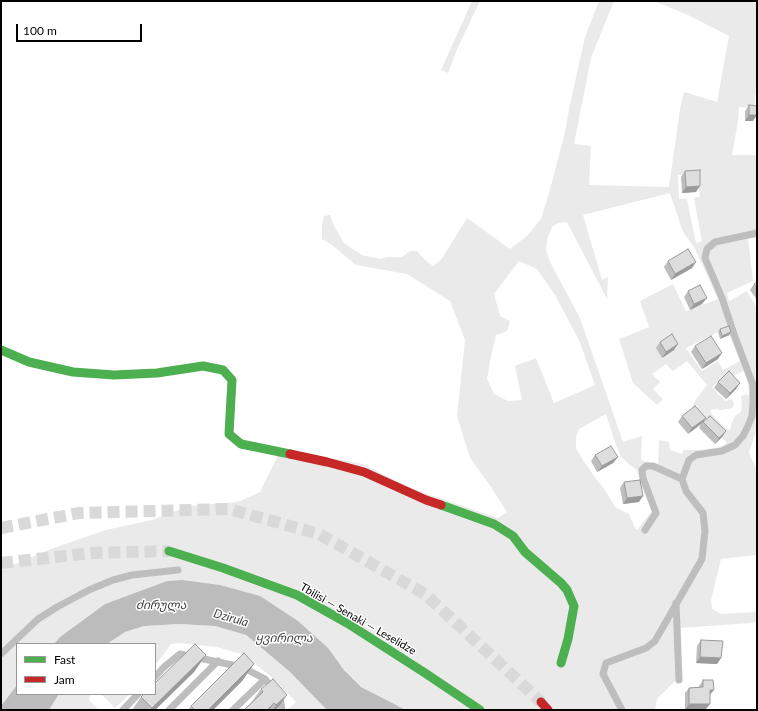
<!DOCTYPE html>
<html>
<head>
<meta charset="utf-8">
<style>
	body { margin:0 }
	#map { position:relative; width:758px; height:711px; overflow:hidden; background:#fff; font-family:Lato,sans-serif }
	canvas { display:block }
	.frame { position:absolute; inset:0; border:2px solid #000; pointer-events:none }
	.legend { position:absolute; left:16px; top:643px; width:140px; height:52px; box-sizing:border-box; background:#fff; border:1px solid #999; margin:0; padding:5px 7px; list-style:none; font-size:12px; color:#000 }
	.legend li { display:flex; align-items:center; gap:8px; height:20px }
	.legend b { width:20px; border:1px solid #999 }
	.scale { position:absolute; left:16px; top:24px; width:126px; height:18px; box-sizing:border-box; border:2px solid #000; border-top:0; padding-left:5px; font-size:12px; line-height:14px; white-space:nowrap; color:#000; -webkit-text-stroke:3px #fff; paint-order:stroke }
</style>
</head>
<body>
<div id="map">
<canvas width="758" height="711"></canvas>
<div class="frame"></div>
<ul class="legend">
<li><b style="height:5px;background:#4caf50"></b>Fast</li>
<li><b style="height:5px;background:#c62828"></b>Jam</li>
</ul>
<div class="scale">100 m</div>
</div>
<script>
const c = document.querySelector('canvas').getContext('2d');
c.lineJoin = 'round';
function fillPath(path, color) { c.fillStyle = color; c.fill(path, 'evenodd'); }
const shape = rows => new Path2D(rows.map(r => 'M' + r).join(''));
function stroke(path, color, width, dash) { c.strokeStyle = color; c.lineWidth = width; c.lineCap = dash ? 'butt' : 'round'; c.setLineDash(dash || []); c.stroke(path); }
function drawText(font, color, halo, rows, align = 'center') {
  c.font = font + ' Lato,"Noto Sans Georgian",sans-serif'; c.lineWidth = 3; c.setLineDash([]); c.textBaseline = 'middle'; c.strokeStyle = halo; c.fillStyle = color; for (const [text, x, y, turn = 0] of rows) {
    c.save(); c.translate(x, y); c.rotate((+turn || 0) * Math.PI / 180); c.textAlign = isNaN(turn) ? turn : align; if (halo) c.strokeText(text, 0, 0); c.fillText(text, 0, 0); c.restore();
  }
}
fillPath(shape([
	[472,1,480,1,458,47,448,73,441,70],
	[599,1,614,1,591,58,574,144,591,146,589,185,669,187,680,109,684,92,717,102,729,36,688,15,654,1,698,2,701,1,757,1,757,94,755,95,755,108,739,107,738,121,732,155,757,155,757,237,748,239,753,281,727,293,729,301,747,291,757,308,757,428,749,453,757,470,757,555,721,559,711,600,712,609,721,614,757,612,757,622,750,623,681,628,681,680,675,681,657,699,655,710,406,710,361,687,344,670,328,648,182,580,167,581,105,604,60,637,54,644,17,644,17,685,1,706,1,570,56,547,106,530,152,520,189,506,238,502,260,492,281,449,363,464,408,487,445,500,498,518,507,512,491,487,470,458,457,416,465,340,450,301,407,274,356,265,332,245,322,239,322,224,324,216,330,215,334,226,344,243,362,255,380,259,387,257,402,257,410,251,417,251,424,259,433,266,441,260,467,218,510,249,528,235,541,219,549,193,565,132,570,104,585,37],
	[697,174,700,197,694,198,702,241,696,243,687,199,679,199,678,175],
	[670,193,683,232,694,247,718,299,686,311,673,284,640,301,649,327,619,339,633,383,657,405,663,399,653,389,660,382,652,374,666,364,673,371,687,361,707,385,697,398,692,407,727,443,720,447,701,450,683,450,682,454,670,450,669,442,659,440,658,465,641,460,642,436,623,442,580,318,550,262,546,250,547,239,552,227,558,223,567,222,607,299,608,277,602,280,583,215],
	[519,261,537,269,555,295,579,340,595,385,554,403,536,358,515,366,522,400,508,401,494,394,487,379,491,356,496,335,507,331,510,321,500,316,494,294],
	[727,329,740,361,723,370,718,361,702,371,686,348,718,332],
	[744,371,748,383,749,396,747,394,741,396,742,403,741,412,735,416,732,422,730,430,725,428,710,412,712,409,722,410,733,408,734,403,732,399,725,401,712,387,725,375,730,377],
	[606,414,616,445,621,457,630,465,637,470,640,481,652,511,637,530,635,528,629,514,615,507,605,490,596,479,583,460,576,448,576,437,579,429],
	[179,624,215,626,246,635,289,671,327,710,287,710,296,702,269,675,242,654,217,647,179,643,171,644,163,655,155,665,155,644,107,644,125,632,144,626],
	[59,694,91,694,89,700,99,710,49,710],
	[101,694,130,694,115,708]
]), '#eaeaea');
fillPath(shape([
	[182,580,220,585,260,596,298,621,328,648,344,670,361,687,406,710,327,710,289,671,246,635,215,626,179,624,144,626,125,632,107,644,54,644,60,637,105,604,167,581],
	[17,685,17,694,59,694,49,710,1,710,1,706]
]), '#bcbcbc');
stroke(shape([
	[1,528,79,513,229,509,319,534,425,594,541,702],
	[1,563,92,553,169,551]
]), '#d9d9d9', 12, [12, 6]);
stroke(shape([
	[682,479,689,460,696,455,722,451,735,445,743,436,748,426,752,416,753,403,753,385,735,337,722,298,705,258,707,249,715,242,757,233],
	[676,603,679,680],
	[1,654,38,619,57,607,89,590,113,580,132,575,178,570],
	[155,677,164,667,180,654,242,667,265,679,280,697,282,710],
	[123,710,138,694],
	[169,710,218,661],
	[233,710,265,679],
	[622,710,603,674,606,663,646,648,655,641,702,559,705,531,703,513,686,491,682,479,653,466,646,466,642,470,643,478,656,513,645,530]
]), '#bebebe', 7);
stroke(shape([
	[1,350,29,362,73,372,114,375,157,373,203,366,223,370,232,380,229,434,241,444,290,454],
	[441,505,494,524,513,536,525,552,561,583,567,590,574,606,568,639,561,663],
	[169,551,223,568,297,595,347,623,425,673,480,710]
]), '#4caf50', 9);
stroke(shape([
	[290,454,327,462,364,472,426,500,441,505],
	[541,702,548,710]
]), '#c62828', 9);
fillPath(shape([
	[749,105,753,121,745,121,745,111],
	[685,171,696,192,682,193,681,177],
	[668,261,696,262,692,268,671,280,664,267],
	[757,282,757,300,750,290,754,284],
	[688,291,702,304,690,310,684,297],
	[720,329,729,335,720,339,718,332],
	[660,342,674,350,662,358,656,348],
	[695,346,718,359,702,369,691,352],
	[718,382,736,389,726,399,714,388],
	[682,416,704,421,726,431,722,437,715,444,699,428,701,424,688,434,678,422],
	[595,455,618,457,613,463,597,472,591,461],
	[624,482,639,502,623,504,620,488],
	[701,640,721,658,717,664,696,663,697,646],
	[206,655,194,672,155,710,132,710,141,697],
	[254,664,242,681,213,710,188,710,191,706],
	[703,680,710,696,710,704,705,710,685,710,685,693,689,688,699,687,699,686],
	[261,689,287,695,276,710,244,710,251,703]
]), '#bebebe');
fillPath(shape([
	[749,115,757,115,753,121,745,121],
	[700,186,696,192,682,193,686,187],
	[696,262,692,268,671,280,675,274],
	[707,298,702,304,690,310,694,304],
	[731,332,729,335,720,339,722,336],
	[678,344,674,350,662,358,666,352],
	[722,353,718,359,702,369,706,363],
	[740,383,736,389,726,399,730,393],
	[706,418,701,424,688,434,692,428],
	[726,431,722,437,715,444,719,438],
	[618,457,613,463,597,472,602,466],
	[643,496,639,502,623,504,627,498],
	[206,655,194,672,155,710,150,710],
	[700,657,721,658,717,664,696,663],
	[254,664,242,681,213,710,208,710],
	[710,690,714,690,709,696],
	[287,695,276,710,273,710,276,705],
	[274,703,269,710,267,710],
	[689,704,710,704,705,710,685,710]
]), '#9b9b9b');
const building = shape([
	[749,105,757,106,757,115,749,115,749,105],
	[700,170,700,186,686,187,685,171,700,170],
	[688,249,696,262,675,274,668,261,688,249],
	[757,282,757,288,754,284,757,282],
	[700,285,707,298,694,304,688,291,700,285],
	[729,326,731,332,722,336,720,329,729,326],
	[672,334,678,344,666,352,660,342,672,334],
	[711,336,722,353,706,363,695,346,711,336],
	[729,371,740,383,730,393,718,382,729,371],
	[695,406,706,418,692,428,682,416,695,406],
	[710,416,726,431,719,438,703,422,710,416],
	[611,446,618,457,602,466,595,455,611,446],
	[640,480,643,496,627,498,624,482,640,480],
	[701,640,723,641,721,658,700,657,701,640],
	[195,644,206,655,152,708,141,697,144,694,155,694,155,683,195,644],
	[244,653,254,664,208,710,195,710,191,706,244,653],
	[273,679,287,695,276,705,274,703,267,710,244,710,263,692,261,689,273,679],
	[703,680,713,680,714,690,710,690,710,704,689,704,689,688,703,687,703,680]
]);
fillPath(building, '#ddd');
stroke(building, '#9b9b9b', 1);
drawText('11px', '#000', '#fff', [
	["Tbilisi — Senaki — Leselidze",358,619,30]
]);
drawText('italic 12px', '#414141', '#fff', [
	["ძირულა",161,605],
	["Dzirula",231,618,16],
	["ყვირილა",284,638]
]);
</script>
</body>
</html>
